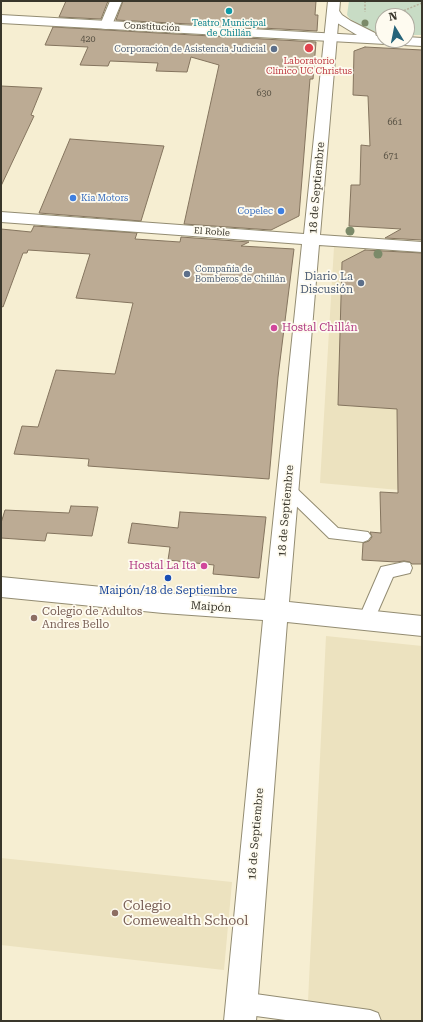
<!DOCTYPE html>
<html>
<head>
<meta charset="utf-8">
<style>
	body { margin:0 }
	#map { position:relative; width:423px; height:1022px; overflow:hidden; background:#f6eed2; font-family:"Roboto Serif",serif }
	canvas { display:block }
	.frame { position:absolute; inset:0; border:2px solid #39362b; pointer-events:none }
	.north { position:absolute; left:375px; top:8px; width:40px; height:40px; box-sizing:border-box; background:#fefbf0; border:1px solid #afaca1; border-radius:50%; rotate:350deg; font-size:11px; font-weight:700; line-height:16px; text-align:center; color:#39362b }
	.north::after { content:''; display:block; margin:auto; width:14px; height:18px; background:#26647a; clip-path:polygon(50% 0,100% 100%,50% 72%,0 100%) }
</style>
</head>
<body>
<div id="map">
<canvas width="423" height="1022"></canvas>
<div class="frame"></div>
<div class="north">N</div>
</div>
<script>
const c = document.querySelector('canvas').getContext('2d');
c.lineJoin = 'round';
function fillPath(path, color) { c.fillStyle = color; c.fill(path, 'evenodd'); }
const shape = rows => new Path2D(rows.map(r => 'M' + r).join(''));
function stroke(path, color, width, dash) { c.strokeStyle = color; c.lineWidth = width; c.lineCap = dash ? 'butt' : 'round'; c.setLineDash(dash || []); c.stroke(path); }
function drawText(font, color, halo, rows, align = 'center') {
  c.font = font + ' "Roboto Serif",serif'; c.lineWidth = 3.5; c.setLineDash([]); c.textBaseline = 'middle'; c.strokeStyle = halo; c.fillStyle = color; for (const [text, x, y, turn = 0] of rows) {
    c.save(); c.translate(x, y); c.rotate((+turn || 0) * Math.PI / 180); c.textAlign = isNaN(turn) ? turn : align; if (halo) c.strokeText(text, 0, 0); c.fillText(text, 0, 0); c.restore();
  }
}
fillPath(shape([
	[334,247,422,254,422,492,320,483],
	[326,636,422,646,422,1021,307,1021],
	[1,858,232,882,224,970,1,945]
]), '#ece2bf');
fillPath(shape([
	[349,1,422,1,422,35,407,35,407,16,383,16,383,34,367,29,350,19,347,15]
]), '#c8dcc5');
const building = shape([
	[66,1,108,1,101,19,59,17,66,1],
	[123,1,316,1,315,15,318,15,317,31,116,20,123,1],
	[53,27,316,42,313,79,310,79,299,216,271,230,184,224,219,65,191,57,187,72,156,71,158,63,110,61,108,66,80,65,88,47,45,45,53,27],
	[365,47,422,50,422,240,385,238,401,229,349,226,351,185,360,185,361,145,370,146,368,96,353,95,354,51,365,47],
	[1,86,42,88,31,115,34,116,1,186,1,86],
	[70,139,164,146,141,221,39,213,70,139],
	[34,226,137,233,135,239,180,242,181,237,249,242,241,246,294,249,278,377,269,479,88,466,89,459,14,454,22,426,38,427,56,370,115,374,133,303,76,298,90,254,28,250,27,253,23,253,3,307,1,306,1,229,31,232,34,226],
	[365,250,422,253,422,564,412,564,410,562,404,561,396,562,362,560,363,543,369,541,372,537,370,532,381,533,380,492,398,493,397,409,338,405,342,262,365,250],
	[71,506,98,507,92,536,47,533,45,541,1,538,1,523,5,510,69,513,71,506],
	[180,512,266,517,259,578,213,574,214,565,168,560,170,547,128,543,132,523,178,528,180,512]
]);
fillPath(building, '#bcab94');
stroke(building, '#84745e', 1);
const service = shape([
	[288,483,293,485,338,528,368,532,371,536,368,540,363,542,329,538,283,493,281,489,283,485,288,483],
	[404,562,410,563,412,568,410,573,393,577,372,625,366,627,360,625,358,620,381,567,404,562],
	[241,992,370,1010,378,1013,381,1021,293,1021,241,1014,233,1011,230,1003,233,995,241,992]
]);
const minor = shape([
	[110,1,122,1,112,25,111,28,106,29,101,28,100,25,110,1]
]);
const tertiary = shape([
	[328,1,340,1,320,235,422,242,422,252,319,245,289,602,422,616,422,636,287,622,256,1021,224,1021,263,620,163,613,1,597,1,577,163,593,265,600,302,244,1,222,1,212,304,234,328,1]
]);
const secondary = shape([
	[333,7,337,8,342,15,351,21,375,33,376,36,383,36,383,40,407,40,407,37,422,38,422,46,1,23,1,15,357,35,334,21,327,11,329,8,333,7]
]);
stroke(service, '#938c72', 2);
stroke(minor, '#938c72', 2);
stroke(tertiary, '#938c72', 2);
stroke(secondary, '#938c72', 2);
stroke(shape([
	[365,1,365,12],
	[391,16,422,3]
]), '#b7b09a', 1.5, [2, 1.5]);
fillPath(service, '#fff');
fillPath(minor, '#fff');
fillPath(tertiary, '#fff');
fillPath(secondary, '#fff');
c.fillStyle = '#7b8a69';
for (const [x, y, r] of [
	[365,23,3.5],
	[350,231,4.5],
	[378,254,4.5]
]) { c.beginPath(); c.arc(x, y, r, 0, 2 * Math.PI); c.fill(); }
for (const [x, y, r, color] of [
	[229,11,4,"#0f9aa8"],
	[309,48,5,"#e0444e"],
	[274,49,4,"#5c6f8a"],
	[73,198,4,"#3f7fe0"],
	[281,211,4,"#3f7fe0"],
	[187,274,4,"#5c6f8a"],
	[361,283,4,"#5c6f8a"],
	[274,328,4,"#d1479c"],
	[204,566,4,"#d1479c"],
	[168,578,4,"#1a4fb4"],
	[34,618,4,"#8d6e63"],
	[115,913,4,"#8d6e63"]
]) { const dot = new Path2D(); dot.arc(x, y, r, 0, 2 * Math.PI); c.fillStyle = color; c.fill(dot); stroke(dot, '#fefbf0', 1.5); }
drawText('9px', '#0d838f', '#fefbf0', [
	["Teatro Municipal",229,23],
	["de Chillán",229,33]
]);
drawText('9px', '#39362b', '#fefbf0', [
	["Constitución",152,27,3],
	["El Roble",212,232,4]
]);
drawText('9px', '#5a5345', null, [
	["420",88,39],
	["630",264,93],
	["661",395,122],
	["671",391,156]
]);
drawText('9px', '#4e5e75', '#fefbf0', [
	["Corporación de Asistencia Judicial",266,49],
	["Compañía de",195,269,"left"],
	["Bomberos de Chillán",195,279,"left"]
], 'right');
drawText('9px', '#be3a42', '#fefbf0', [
	["Laboratorio",309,61],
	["Clínico UC Christus",309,71]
]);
drawText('9px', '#366cbe', '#fefbf0', [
	["Kia Motors",81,198],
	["Copelec",273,211,"right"]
], 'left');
drawText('11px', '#39362b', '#fefbf0', [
	["18 de Septiembre",317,188,-85],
	["18 de Septiembre",286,511,-85],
	["Maipón",211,607,4],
	["18 de Septiembre",256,834,-85]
]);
drawText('11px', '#4e5e75', '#fefbf0', [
	["Diario La",353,277],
	["Discusión",353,290]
], 'right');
drawText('11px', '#b23c85', '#fefbf0', [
	["Hostal Chillán",282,328],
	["Hostal La Ita",196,566,"right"]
], 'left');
drawText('11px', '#164399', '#fefbf0', [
	["Maipón/18 de Septiembre",168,591]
]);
drawText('11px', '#785e54', '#fefbf0', [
	["Colegio de Adultos",42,612],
	["Andres Bello",42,625]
], 'left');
drawText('13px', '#785e54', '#fefbf0', [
	["Colegio",123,906],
	["Comewealth School",123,921]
], 'left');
</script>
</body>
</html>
